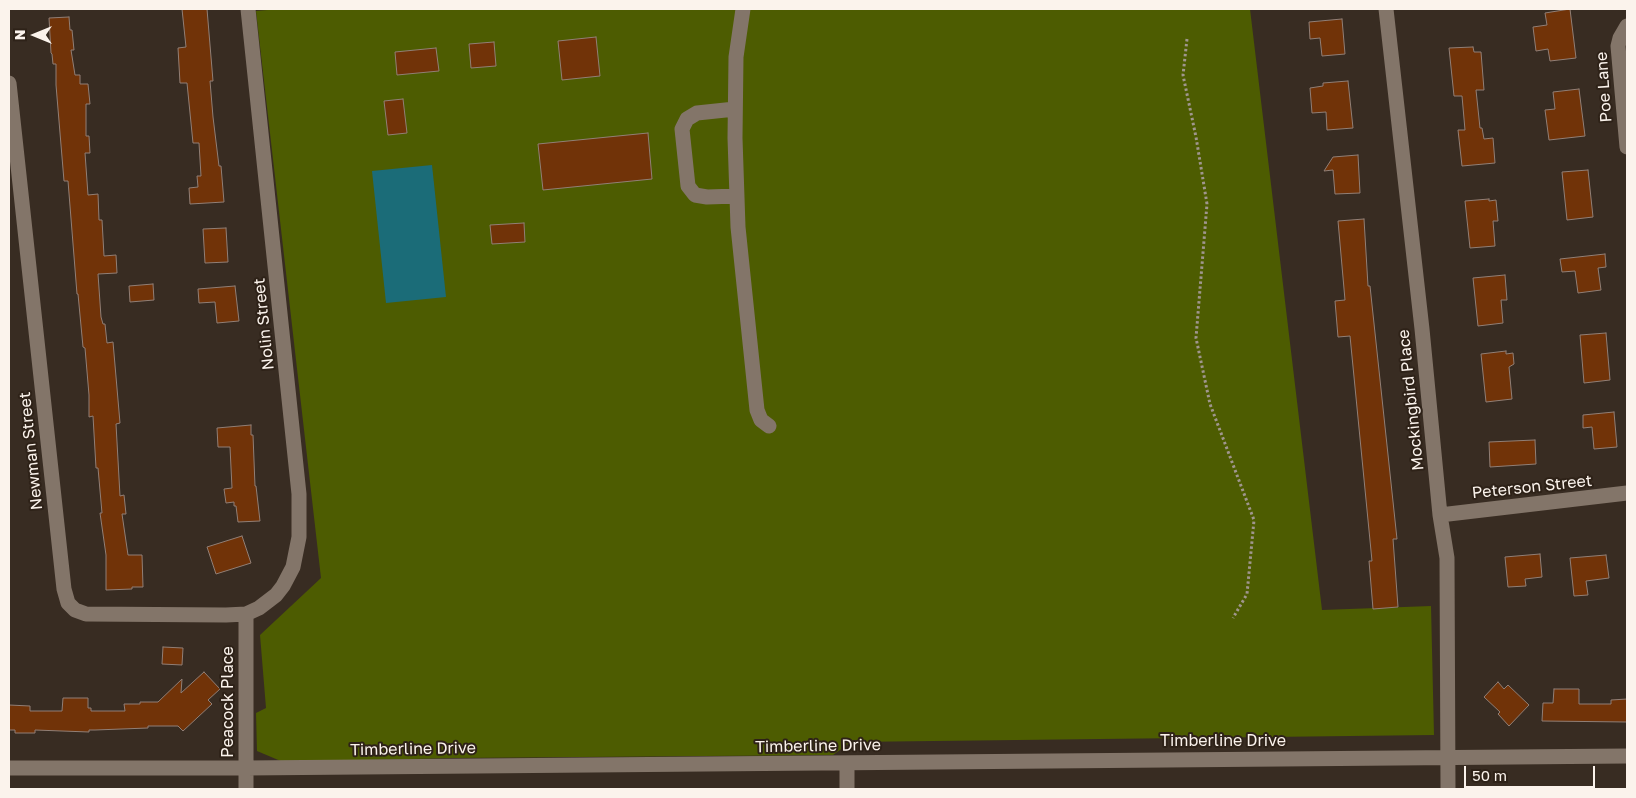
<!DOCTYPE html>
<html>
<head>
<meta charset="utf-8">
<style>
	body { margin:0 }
	#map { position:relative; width:1636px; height:798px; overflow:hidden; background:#382c22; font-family:"Golos Text",sans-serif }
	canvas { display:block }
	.frame { position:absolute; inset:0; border:10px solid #fbf3ec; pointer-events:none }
	.north { position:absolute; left:10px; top:10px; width:50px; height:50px; -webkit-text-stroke:4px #2e2218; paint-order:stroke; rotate:270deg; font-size:14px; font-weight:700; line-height:20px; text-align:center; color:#fbf3ec }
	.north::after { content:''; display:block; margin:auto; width:18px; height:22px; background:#fbf3ec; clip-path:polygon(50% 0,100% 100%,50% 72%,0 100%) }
	.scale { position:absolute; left:1464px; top:766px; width:131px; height:22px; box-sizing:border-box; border:2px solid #fbf3ec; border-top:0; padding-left:6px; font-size:15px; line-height:18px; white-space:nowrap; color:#fbf3ec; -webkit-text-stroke:4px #2e2218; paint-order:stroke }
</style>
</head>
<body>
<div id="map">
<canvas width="1636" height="798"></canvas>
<div class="frame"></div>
<div class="north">N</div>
<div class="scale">50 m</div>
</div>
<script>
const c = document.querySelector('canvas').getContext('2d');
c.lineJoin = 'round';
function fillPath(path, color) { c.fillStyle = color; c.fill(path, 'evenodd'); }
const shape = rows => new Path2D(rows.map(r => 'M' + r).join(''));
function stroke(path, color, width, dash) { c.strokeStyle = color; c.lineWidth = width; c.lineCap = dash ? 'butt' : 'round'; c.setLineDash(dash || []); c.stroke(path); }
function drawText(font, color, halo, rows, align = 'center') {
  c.font = font + ' "Golos Text",sans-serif'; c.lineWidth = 4; c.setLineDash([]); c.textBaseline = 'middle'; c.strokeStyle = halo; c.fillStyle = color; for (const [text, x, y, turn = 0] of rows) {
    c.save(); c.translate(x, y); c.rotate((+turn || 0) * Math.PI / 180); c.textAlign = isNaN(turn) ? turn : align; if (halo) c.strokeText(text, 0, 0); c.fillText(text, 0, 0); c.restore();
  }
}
fillPath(shape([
	[279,9,1250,9,1322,610,1431,606,1434,735,851,742,833,755,453,758,283,762,257,751,256,713,266,708,260,635,321,578,256,11]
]), '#4d5c01');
fillPath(shape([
	[432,165,446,297,386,303,372,171]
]), '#1b6c78');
const building = shape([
	[182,9,207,9,213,81,210,81,213,117,219,166,221,166,224,202,190,204,189,188,198,187,197,176,201,176,199,143,193,143,187,83,180,83,178,48,186,47,182,9],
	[1570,9,1576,58,1550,61,1548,49,1536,51,1533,27,1547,25,1545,13,1570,9],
	[69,17,70,30,72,30,74,50,71,50,75,75,80,75,80,84,88,84,90,104,86,104,86,136,89,136,90,153,85,153,88,195,98,194,99,220,102,220,104,256,116,255,117,273,98,274,101,317,103,324,105,324,107,343,113,342,120,423,116,424,120,496,124,495,126,514,122,514,128,555,142,555,143,587,132,587,132,589,106,590,106,555,100,513,102,513,98,468,96,468,93,416,89,417,89,395,85,348,83,347,78,294,77,294,68,181,64,181,56,85,56,64,53,64,52,54,51,53,49,18,69,17],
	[1342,19,1345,54,1322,56,1320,38,1310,39,1309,22,1342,19],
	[596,37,600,76,562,80,558,41,596,37],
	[494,42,496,66,471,68,469,44,494,42],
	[1473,47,1474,52,1481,52,1484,90,1476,90,1480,128,1482,128,1484,139,1493,138,1495,163,1462,166,1458,130,1465,130,1462,96,1454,96,1449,48,1473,47],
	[436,48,439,71,397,75,395,52,436,48],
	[1348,81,1353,128,1327,130,1326,112,1312,113,1310,88,1323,86,1323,83,1348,81],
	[1579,89,1585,136,1549,140,1545,110,1555,109,1553,92,1579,89],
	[403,99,407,133,388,135,384,101,403,99],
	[648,133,652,179,543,190,538,144,648,133],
	[1358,155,1360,193,1335,194,1333,170,1324,171,1333,157,1358,155],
	[1588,170,1593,217,1567,220,1562,172,1588,170],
	[1489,199,1489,201,1496,200,1498,221,1493,221,1495,246,1470,248,1465,201,1489,199],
	[1364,219,1368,286,1370,286,1397,539,1393,539,1398,607,1373,609,1369,561,1372,561,1350,336,1338,337,1335,301,1345,300,1338,221,1364,219],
	[524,223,525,242,492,244,490,225,524,223],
	[226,228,228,262,205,263,203,229,226,228],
	[1605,254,1606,267,1598,268,1601,290,1578,293,1575,271,1562,272,1560,259,1605,254],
	[1505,275,1507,300,1501,300,1503,323,1478,326,1473,278,1505,275],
	[153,284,154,300,130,302,129,286,153,284],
	[235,286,239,321,217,323,215,302,199,303,198,289,235,286],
	[1606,333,1610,380,1584,383,1580,335,1606,333],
	[1506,351,1506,354,1513,353,1514,364,1509,367,1512,399,1486,402,1481,354,1506,351],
	[1614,412,1617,447,1594,449,1592,427,1583,428,1583,415,1614,412],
	[251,425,251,435,253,435,255,486,256,486,260,521,238,522,236,506,234,506,234,502,226,503,224,489,232,488,230,447,218,447,217,428,251,425],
	[1535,440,1536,464,1490,467,1489,442,1535,440],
	[242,536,251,563,216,574,207,547,242,536],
	[1540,554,1542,577,1525,579,1526,586,1508,587,1505,557,1540,554],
	[1606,555,1609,578,1586,581,1588,595,1574,596,1570,558,1606,555],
	[163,647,183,648,182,665,162,664,163,647],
	[204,672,220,689,208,700,212,704,183,731,178,726,148,726,148,728,95,730,89,730,89,732,35,730,35,733,15,733,15,730,9,730,9,705,30,706,30,711,62,711,63,698,88,698,88,708,91,708,91,711,125,711,124,704,140,704,140,702,158,702,182,679,181,693,204,672],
	[1498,682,1504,689,1508,685,1529,705,1509,726,1498,714,1500,712,1484,697,1498,682],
	[1554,689,1579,689,1579,704,1611,704,1611,700,1627,699,1627,722,1542,721,1543,703,1553,703,1554,689]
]);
fillPath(building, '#713308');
stroke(building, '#917f76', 1);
stroke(shape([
	[1187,39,1183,75,1196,137,1207,204,1196,338,1210,404,1254,520,1247,594,1233,618]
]), '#a0968e', 3, [2.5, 2.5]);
stroke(shape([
	[743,9,736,57,735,138,738,227,757,410,761,420,769,426],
	[1386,9,1422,329,1440,515,1447,558,1448,789],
	[1627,26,1620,38,1618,46,1627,147],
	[9,83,64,589,68,603,75,610,86,614,226,615,246,614,259,608,276,595,283,586,293,567,299,537,299,494,248,9],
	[735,109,697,113,687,119,682,129,688,186,695,195,707,197,737,196],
	[1440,515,1627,493],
	[9,768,246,768,1627,756],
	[246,789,246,614],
	[847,789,847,763]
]), '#837569', 15);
drawText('16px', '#fbf3ec', '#2e2218', [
	["Poe Lane",1604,87,-94],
	["Nolin Street",264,324,-96],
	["Mockingbird Place",1411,400,-96],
	["Newman Street",31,451,-96],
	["Peterson Street",1532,487,-6],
	["Peacock Place",228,702,-90],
	["Timberline Drive",1223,741],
	["Timberline Drive",818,746,-1],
	["Timberline Drive",413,749,-1]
]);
</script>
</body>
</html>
